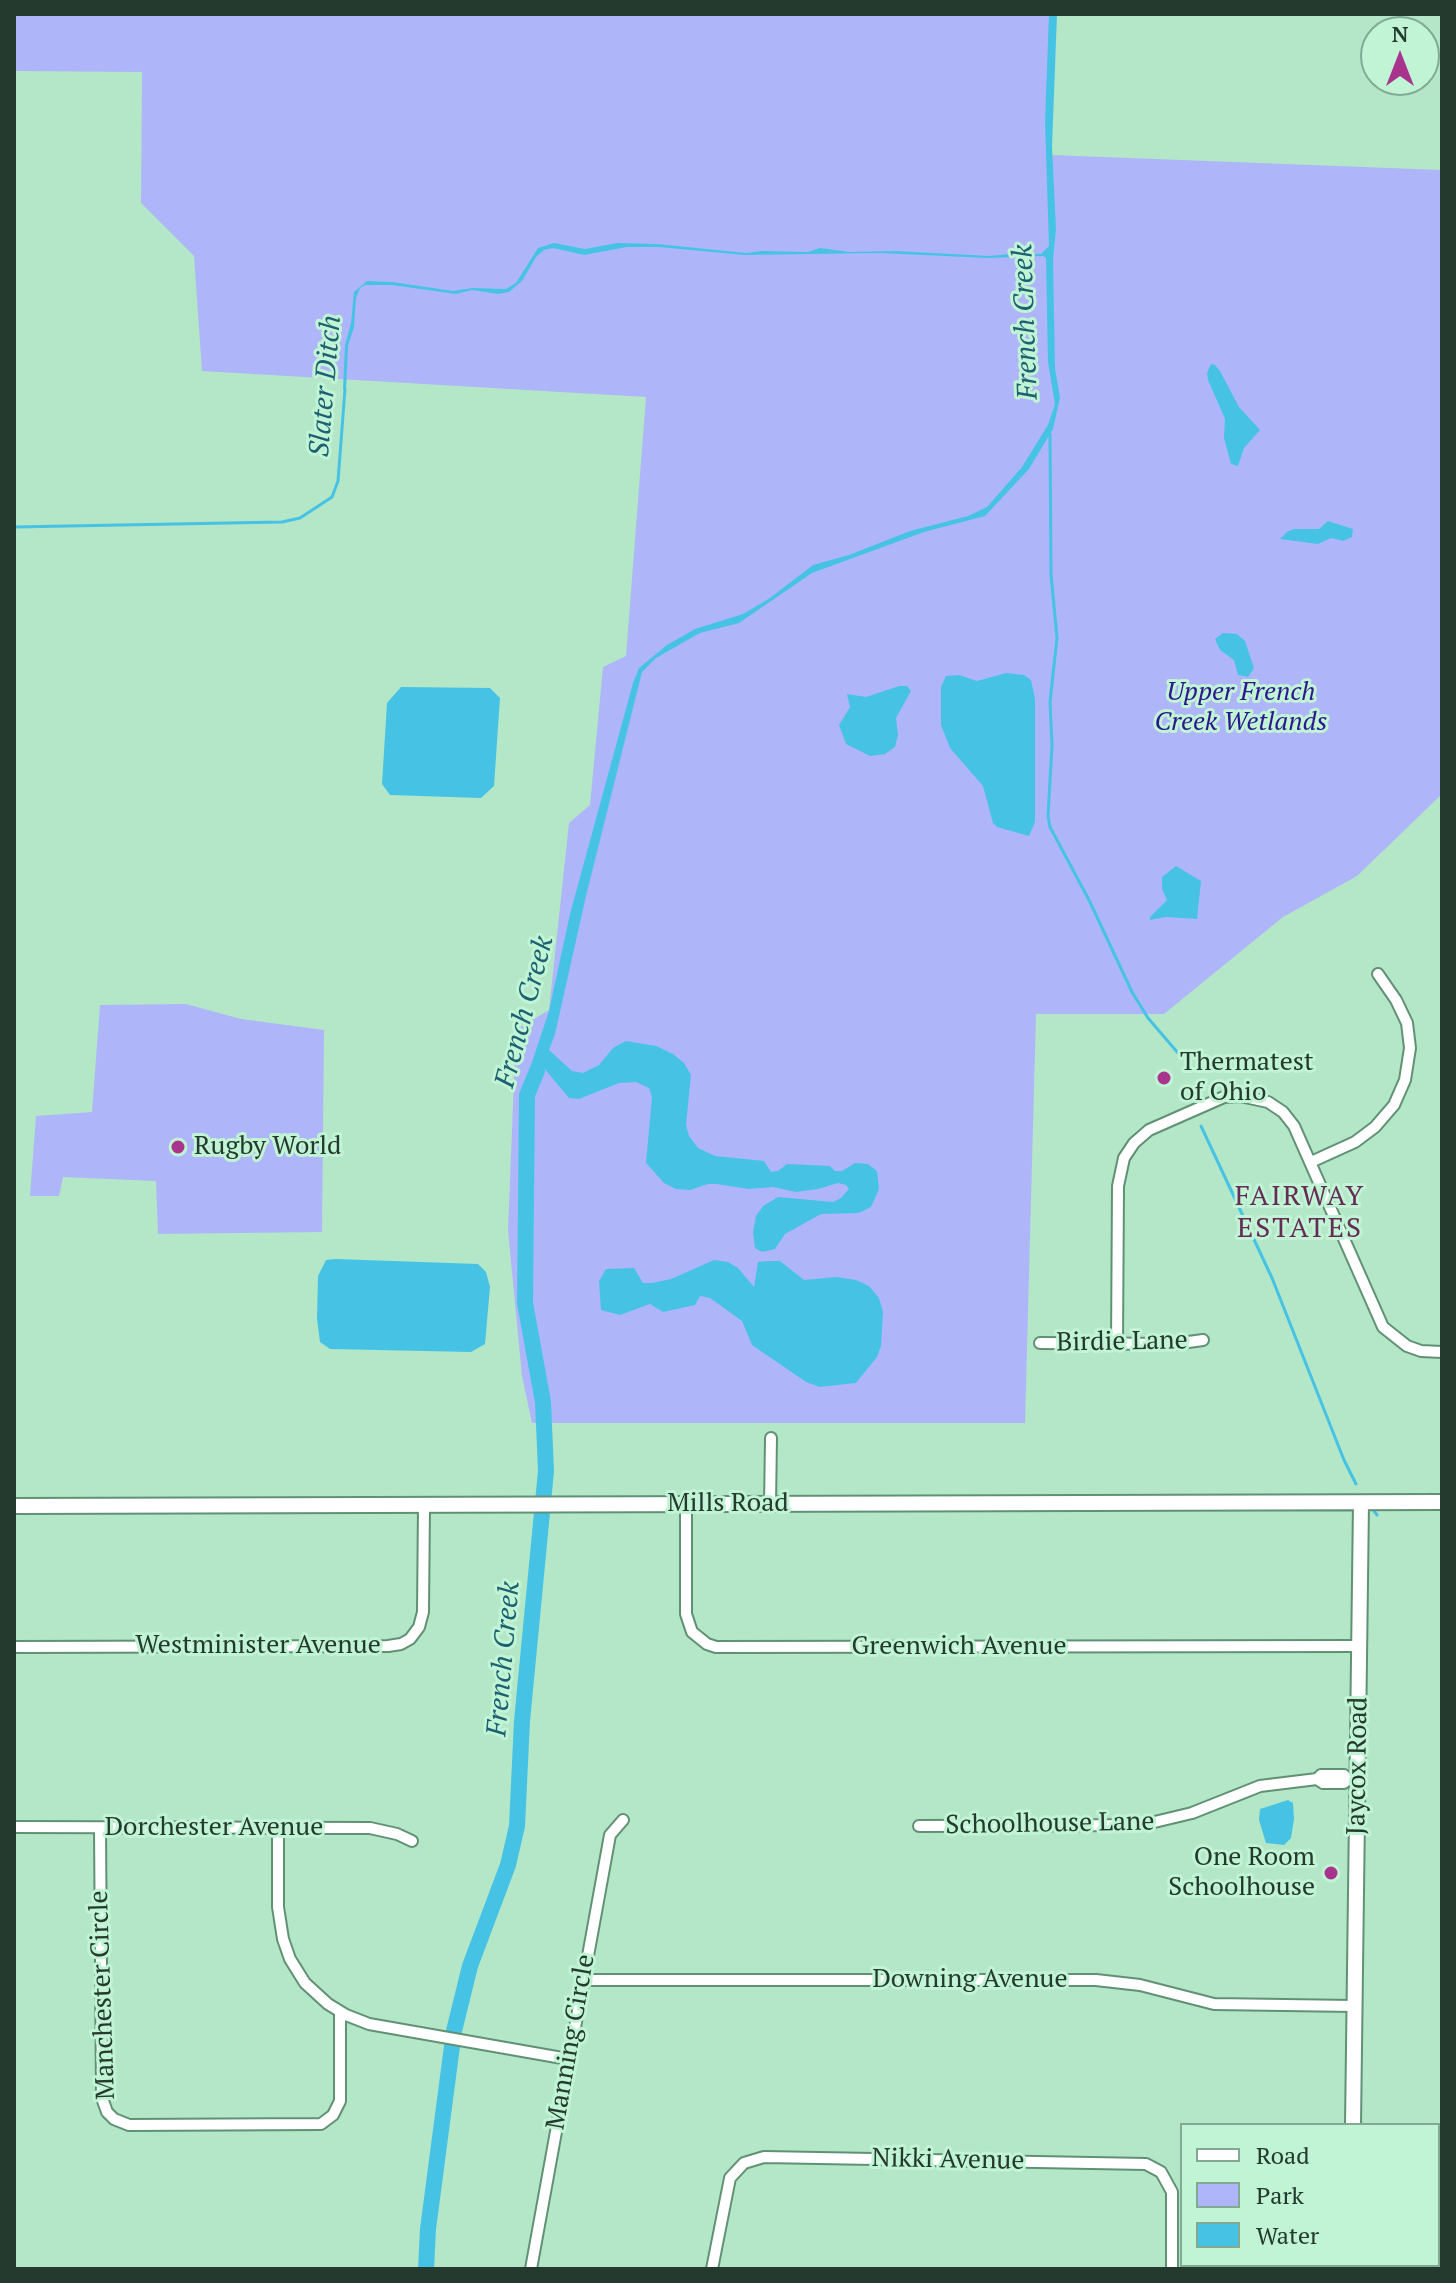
<!DOCTYPE html>
<html>
<head>
<meta charset="utf-8">
<style>
	body { margin:0 }
	#map { position:relative; width:1456px; height:2283px; overflow:hidden; background:#b4e6c8; font-family:"PT Serif",serif }
	canvas { display:block }
	.frame { position:absolute; inset:0; border:16px solid #253a2e; pointer-events:none }
	.legend { position:absolute; left:1180px; top:2123px; width:260px; height:144px; box-sizing:border-box; background:#c0f4d5; border:2px solid #82aa92; margin:0; padding:10px 14px; list-style:none; font-size:24px; color:#253a2e }
	.legend li { display:flex; align-items:center; gap:16px; height:40px }
	.legend b { width:40px; border:2px solid #82aa92 }
	.north { position:absolute; left:1360px; top:16px; width:80px; height:80px; box-sizing:border-box; background:#c0f4d5; border:2px solid #82aa92; border-radius:50%; rotate:0deg; font-size:22px; font-weight:700; line-height:32px; text-align:center; color:#253a2e }
	.north::after { content:''; display:block; margin:auto; width:28px; height:36px; background:#a8348d; clip-path:polygon(50% 0,100% 100%,50% 72%,0 100%) }
</style>
</head>
<body>
<div id="map">
<canvas width="1456" height="2283"></canvas>
<div class="frame"></div>
<ul class="legend">
<li><b style="height:10px;background:#fff"></b>Road</li>
<li><b style="height:22px;background:#aeb6f9"></b>Park</li>
<li><b style="height:22px;background:#46c3e4"></b>Water</li>
</ul>
<div class="north">N</div>
</div>
<script>
const c = document.querySelector('canvas').getContext('2d');
c.lineJoin = 'round';
function fillPath(path, color) { c.fillStyle = color; c.fill(path, 'evenodd'); }
const shape = rows => new Path2D(rows.map(r => 'M' + r).join(''));
function stroke(path, color, width, dash) { c.strokeStyle = color; c.lineWidth = width; c.lineCap = dash ? 'butt' : 'round'; c.setLineDash(dash || []); c.stroke(path); }
function drawText(font, color, halo, rows, align = 'center') {
  c.font = font + ' "PT Serif",serif'; c.lineWidth = 6; c.setLineDash([]); c.textBaseline = 'middle'; c.strokeStyle = halo; c.fillStyle = color; for (const [text, x, y, turn = 0] of rows) {
    c.save(); c.translate(x, y); c.rotate((+turn || 0) * Math.PI / 180); c.textAlign = isNaN(turn) ? turn : align; if (halo) c.strokeText(text, 0, 0); c.fillText(text, 0, 0); c.restore();
  }
}
fillPath(shape([
	[14,14,1054,14,1051,155,1442,170,1442,794,1357,876,1283,917,1164,1014,1036,1014,1025,1423,532,1423,522,1376,508,1230,516,1030,549,1010,569,823,590,805,603,667,626,656,646,397,202,371,194,256,141,203,142,72,14,71],
	[186,1004,241,1019,324,1030,322,1232,158,1234,156,1181,63,1177,59,1196,30,1196,36,1116,92,1112,100,1005]
]), '#aeb6f9');
fillPath(shape([
	[1049,14,1057,14,1052,147,1056,229,1053,260,1055,368,1060,398,1053,429,1029,469,985,516,924,532,812,573,739,623,700,633,656,658,642,672,586,896,555,1034,549,1050,572,1071,583,1073,599,1065,613,1048,626,1041,656,1046,673,1054,684,1063,691,1075,686,1125,689,1136,698,1148,715,1156,764,1161,771,1172,778,1171,787,1164,830,1166,835,1171,842,1171,855,1163,868,1164,877,1171,879,1189,871,1207,859,1213,821,1214,785,1234,775,1249,762,1252,755,1248,753,1232,756,1216,763,1206,778,1197,833,1202,841,1198,849,1189,846,1185,838,1183,818,1189,796,1192,773,1187,749,1189,716,1184,708,1184,690,1190,676,1189,664,1183,646,1163,652,1097,649,1088,636,1082,619,1083,579,1099,569,1098,543,1067,533,1090,524,1086,549,1011,570,914,633,683,639,668,667,645,695,629,743,614,770,598,813,565,849,555,910,531,968,516,987,507,1022,467,1048,425,1055,404,1048,362,1046,258,1043,256,988,258,879,253,744,255,659,247,627,247,584,255,553,248,544,250,536,257,522,281,509,292,498,294,472,290,456,294,392,285,365,285,360,288,356,298,354,327,348,346,346,390,343,389,345,346,351,323,354,292,367,281,392,282,453,291,472,288,506,289,516,283,538,248,554,243,585,249,617,243,657,244,746,253,762,251,808,252,820,248,850,252,895,251,989,256,1021,253,1041,254,1049,246,1045,121],
	[1211,364,1215,365,1220,371,1239,407,1260,430,1244,448,1238,466,1231,464,1224,438,1225,419,1208,380,1207,373],
	[1328,521,1353,529,1352,537,1343,541,1331,538,1318,544,1280,539,1287,532,1294,529,1319,529],
	[1223,633,1237,634,1245,641,1254,668,1248,677,1238,675,1234,660,1220,650,1215,639],
	[1006,673,1024,675,1031,680,1035,699,1035,822,1029,836,997,827,993,823,983,786,950,748,941,725,941,687,946,676,959,675,977,681],
	[899,686,907,686,911,691,896,718,898,735,895,747,885,754,870,756,846,744,839,725,850,707,847,694,866,697],
	[401,687,490,688,500,698,494,786,481,798,390,795,382,784,387,703],
	[1176,866,1201,881,1197,919,1166,917,1150,920,1150,917,1167,900,1162,889,1162,877],
	[336,1259,478,1264,486,1272,490,1287,485,1344,471,1352,330,1349,320,1342,317,1319,318,1276,326,1260],
	[714,1260,728,1262,738,1268,754,1287,758,1262,768,1261,780,1261,804,1280,836,1277,856,1280,869,1286,879,1298,883,1312,881,1346,877,1357,856,1383,820,1387,806,1382,752,1345,742,1321,710,1298,700,1296,695,1305,663,1312,650,1304,620,1315,601,1310,599,1281,606,1269,634,1268,643,1283,652,1283,671,1279],
	[1288,1800,1293,1803,1294,1819,1291,1838,1284,1845,1266,1843,1259,1820,1260,1809]
]), '#46c3e4');
stroke(shape([
	[1050,434,1051,574,1057,638,1050,702,1052,745,1048,816,1050,827,1089,900,1132,992,1148,1018,1178,1053],
	[14,527,282,522,300,518,332,497,338,481,345,389],
	[1201,1126,1272,1278,1344,1460,1356,1484],
	[1374,1511,1377,1515]
]), '#46c3e4', 3);
stroke(shape([
	[426,2269,428,2229,454,2031,470,1966,508,1865,517,1826,522,1721,546,1471,543,1402,525,1303,527,1095,537,1071]
]), '#46c3e4', 16);
const street = shape([
	[1311,1162,1355,1142,1375,1127,1394,1105,1405,1080,1410,1048,1407,1023,1396,1000,1378,974],
	[1040,1343,1174,1344,1203,1340],
	[1117,1344,1118,1186,1124,1158,1134,1143,1149,1130,1224,1097,1240,1096,1268,1102,1283,1112,1294,1126,1383,1327,1407,1346,1421,1351,1442,1352],
	[686,1504,686,1614,692,1632,707,1644,716,1647,1359,1646],
	[770,1505,771,1438],
	[14,1647,388,1646,401,1644,410,1639,419,1627,423,1612,424,1505],
	[919,1826,1142,1825,1192,1813,1260,1786,1317,1779,1321,1775,1344,1775,1348,1779,1344,1783,1323,1783,1317,1779],
	[14,1827,370,1828,397,1834,412,1841],
	[100,1828,102,2098,107,2112,114,2119,129,2125,321,2124,333,2115,340,2101,340,2012],
	[278,1828,278,1907,283,1939,290,1959,305,1983,328,2004,346,2015,369,2024,568,2059],
	[582,1980,1096,1980,1140,1985,1214,2004,1354,2006],
	[1438,2151,1442,2151],
	[531,2269,610,1835,623,1820],
	[712,2269,730,2178,744,2163,764,2157,1146,2164,1161,2172,1172,2192,1172,2269]
]);
const secondary = shape([
	[14,1506,1442,1502],
	[1353,2125,1361,1503],
	[1351,2269,1351,2265]
]);
stroke(street, '#619175', 14);
stroke(secondary, '#619175', 18);
stroke(street, '#fff', 10);
stroke(secondary, '#fff', 14);
for (const [x, y, r, color] of [
	[1164,1078,8,"#a8348d"],
	[178,1147,8,"#a8348d"],
	[1331,1873,8,"#a8348d"]
]) { const dot = new Path2D(); dot.arc(x, y, r, 0, 2 * Math.PI); c.fillStyle = color; c.fill(dot); stroke(dot, '#c0f4d5', 3); }
drawText('italic 26px', '#2c188d', '#c0f4d5', [
	["Upper French",1241,693],
	["Creek Wetlands",1241,723]
]);
drawText('26px', '#253a2e', '#c0f4d5', [
	["Thermatest",1180,1063],
	["of Ohio",1180,1093],
	["Rugby World",194,1147],
	["One Room",1315,1858,"right"],
	["Schoolhouse",1315,1888,"right"]
], 'left');
drawText('26px', '#253a2e', '#c0f4d5', [
	["Birdie Lane",1122,1342,-1],
	["Mills Road",728,1504],
	["Westminister Avenue",258,1646],
	["Greenwich Avenue",959,1647],
	["Jaycox Road",1358,1766,-89],
	["Schoolhouse Lane",1050,1824,-1],
	["Dorchester Avenue",214,1828],
	["Downing Avenue",970,1980],
	["Manchester Circle",103,1995,-92],
	["Manning Circle",571,2042,-80],
	["Nikki Avenue",948,2160,1]
]);
drawText('italic 28px', '#1d6071', '#c0f4d5', [
	["French Creek",1026,322,-92],
	["Slater Ditch",326,386,-85],
	["French Creek",525,1012,-75],
	["French Creek",504,1659,-85]
]);
c.letterSpacing = '2px';
drawText('28px', '#652c56', '#c0f4d5', [
	["FAIRWAY",1300,1197],
	["ESTATES",1300,1229]
]);
c.letterSpacing = '0px';
</script>
</body>
</html>
